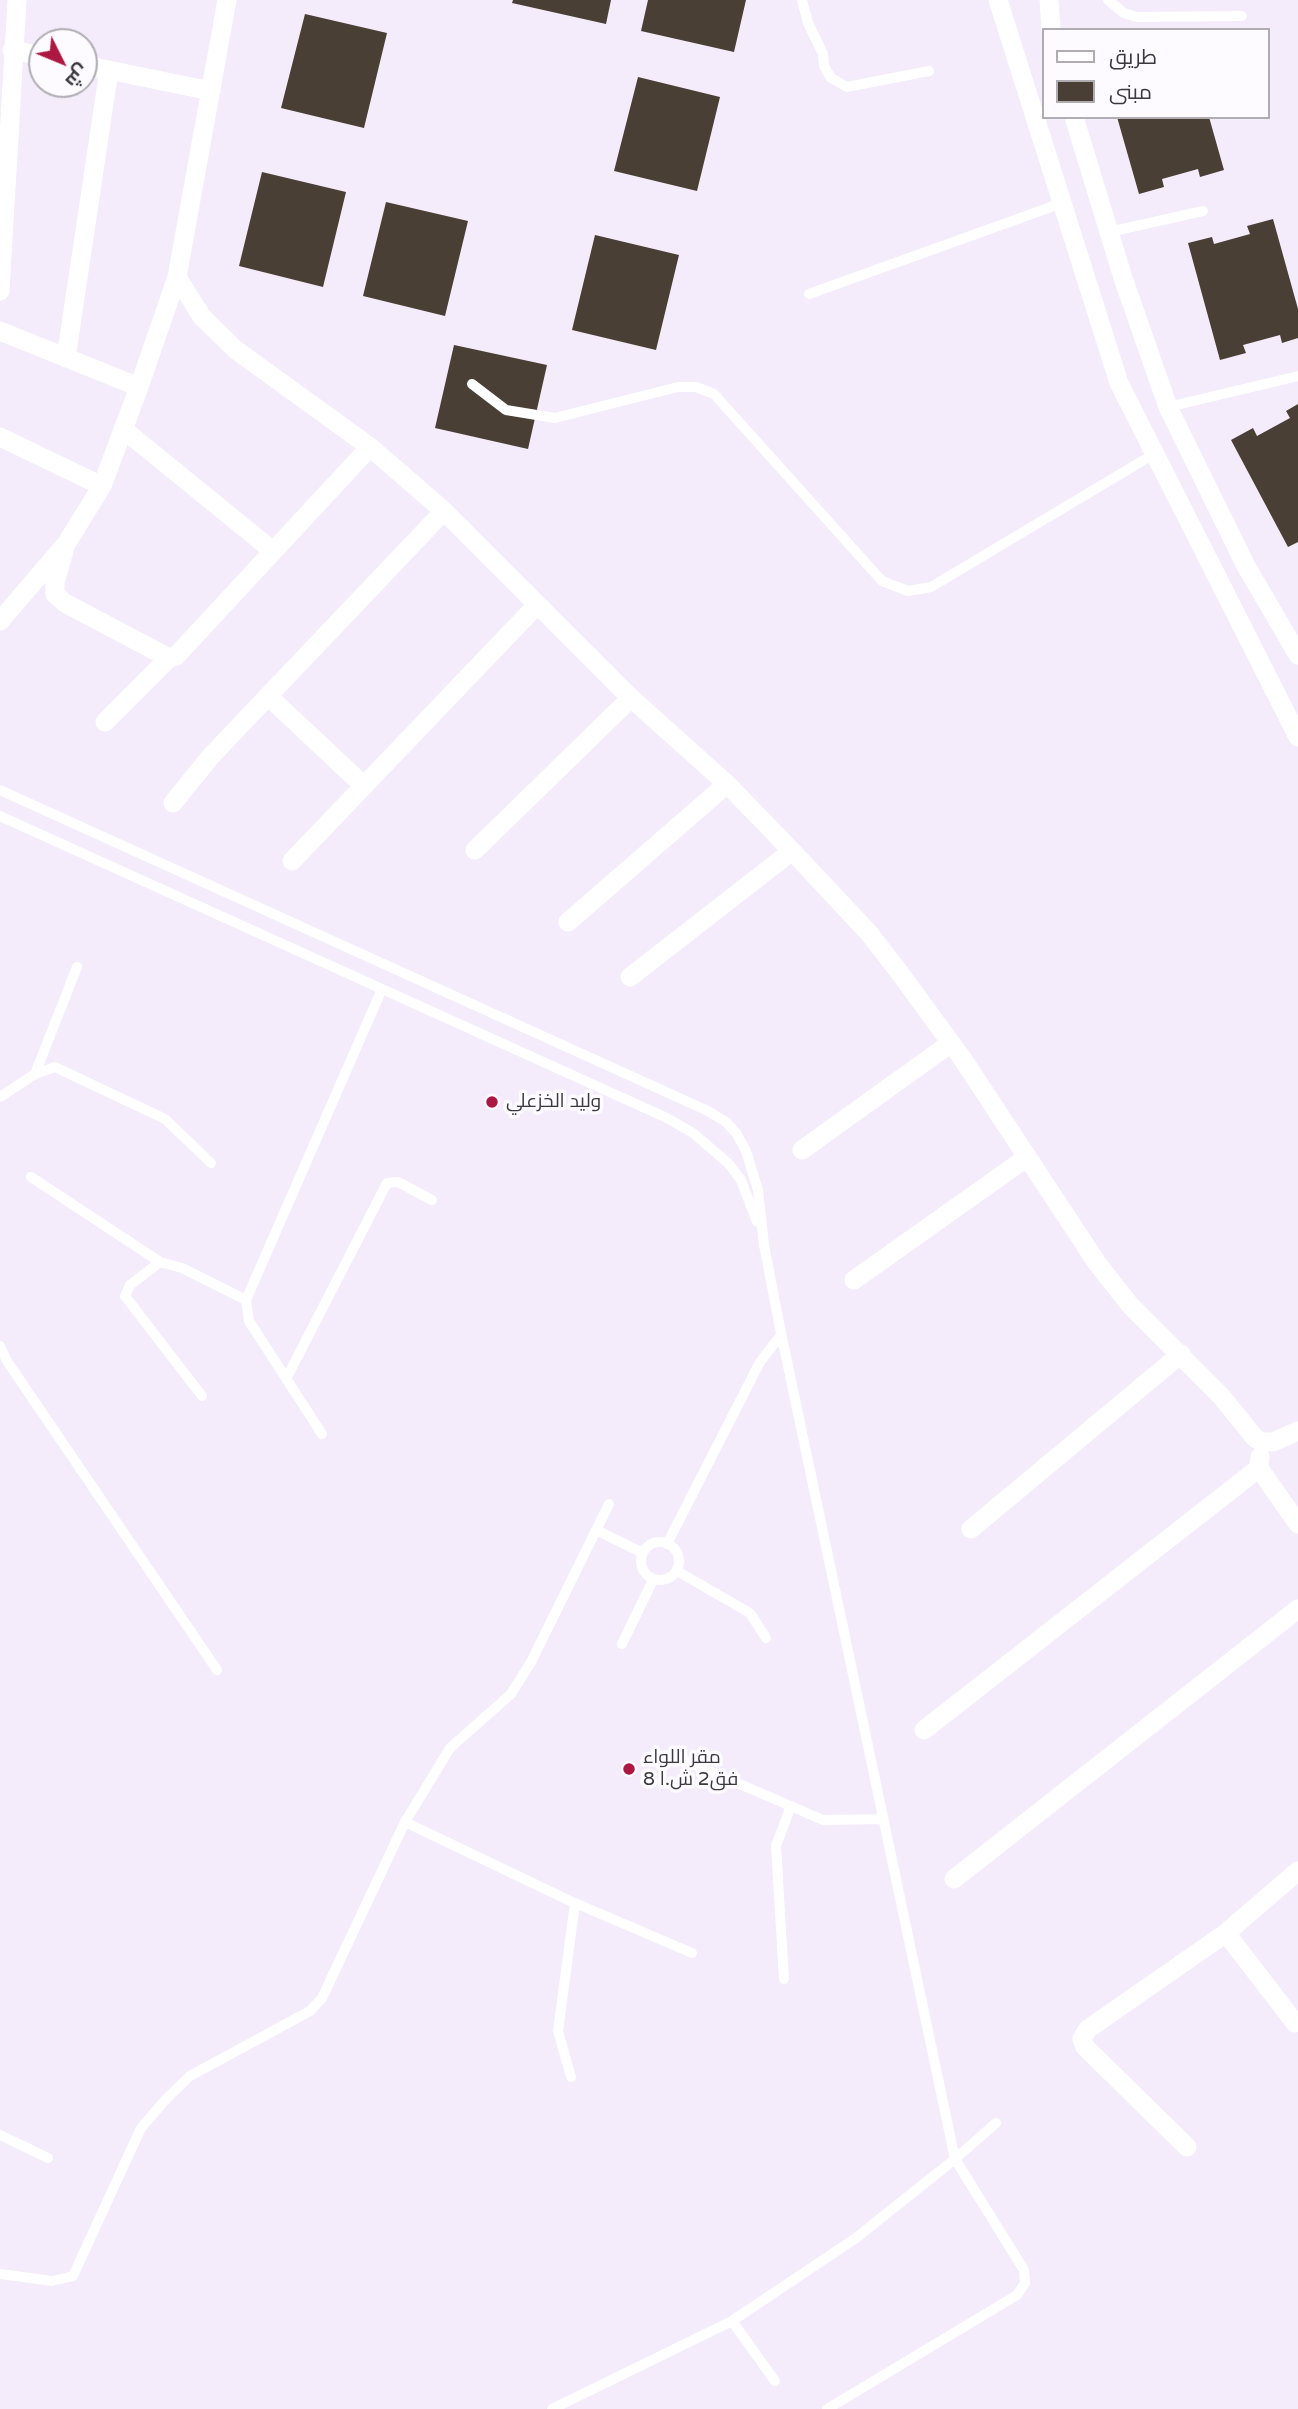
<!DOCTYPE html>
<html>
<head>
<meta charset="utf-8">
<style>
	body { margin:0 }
	#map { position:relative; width:1298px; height:2409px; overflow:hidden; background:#f4ebfb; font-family:"Varela Round",Cairo,sans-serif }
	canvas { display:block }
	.legend { position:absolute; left:1042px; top:28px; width:228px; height:91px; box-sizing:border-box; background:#fdfbff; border:2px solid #afadb2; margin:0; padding:9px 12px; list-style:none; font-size:21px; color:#3b383e }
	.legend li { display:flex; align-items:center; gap:14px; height:35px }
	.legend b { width:35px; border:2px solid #afadb2 }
	.north { position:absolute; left:28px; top:28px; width:70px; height:70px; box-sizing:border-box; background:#fdfbff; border:2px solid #afadb2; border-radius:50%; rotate:133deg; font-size:19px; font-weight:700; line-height:28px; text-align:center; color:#3b383e }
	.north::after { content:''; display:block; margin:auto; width:24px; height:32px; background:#ac1841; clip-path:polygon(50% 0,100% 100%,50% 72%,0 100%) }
</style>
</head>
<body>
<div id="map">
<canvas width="1298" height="2409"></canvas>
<ul class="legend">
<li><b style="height:9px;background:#fff"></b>طريق</li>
<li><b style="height:19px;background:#493f34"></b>مبنى</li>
</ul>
<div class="north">ش</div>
</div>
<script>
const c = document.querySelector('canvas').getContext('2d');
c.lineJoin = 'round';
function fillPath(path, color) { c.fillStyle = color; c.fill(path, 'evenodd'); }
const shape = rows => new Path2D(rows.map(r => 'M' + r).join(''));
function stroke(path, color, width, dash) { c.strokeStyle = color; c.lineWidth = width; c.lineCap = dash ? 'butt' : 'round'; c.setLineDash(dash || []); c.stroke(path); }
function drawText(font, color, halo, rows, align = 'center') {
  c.font = font + ' "Varela Round",Cairo,sans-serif'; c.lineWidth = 7; c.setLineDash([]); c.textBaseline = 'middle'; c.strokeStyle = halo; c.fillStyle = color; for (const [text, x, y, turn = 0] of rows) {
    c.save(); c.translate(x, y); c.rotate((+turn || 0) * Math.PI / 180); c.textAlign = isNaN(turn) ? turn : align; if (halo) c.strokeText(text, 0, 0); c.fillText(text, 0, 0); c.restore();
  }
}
fillPath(shape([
	[513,0,611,0,606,24,512,3],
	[648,0,746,0,734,52,641,31],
	[305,14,387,33,364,128,281,108],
	[638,77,720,97,697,191,614,171],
	[1117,117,1209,117,1224,170,1200,177,1198,169,1162,179,1164,187,1139,194],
	[262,172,346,192,323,287,239,266],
	[386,202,468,221,445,316,363,296],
	[1273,219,1298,309,1298,338,1282,343,1280,335,1243,345,1246,353,1220,360,1188,243,1212,237,1214,244,1250,234,1247,226],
	[595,235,679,255,656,350,572,330],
	[454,345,547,365,528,449,435,428],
	[1298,404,1298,542,1288,547,1231,440,1253,428,1257,436,1290,418,1286,411]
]), '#493f34');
stroke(shape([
	[802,0,808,23,823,54,824,66,831,78,847,87,929,71],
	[1108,0,1124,13,1137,17,1242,16],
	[1109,232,1203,211],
	[809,294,1062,203],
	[472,384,506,410,555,418,678,387,696,387,714,394,882,581,908,591,931,587,1154,454],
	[1168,407,1298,376],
	[0,790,708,1111,726,1122,737,1134,746,1151,758,1190,764,1245,780,1328,955,2159,856,2238,732,2321,552,2409],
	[0,816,667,1118,693,1133,729,1164,741,1180,757,1222],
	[35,1074,77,967],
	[0,1097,35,1074,55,1067,165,1119,211,1163],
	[31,1177,160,1262,182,1268,246,1300],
	[160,1262,130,1285,125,1296,202,1396],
	[0,1346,7,1361,217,1670],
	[286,1379,387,1183,398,1182,432,1200],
	[322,1434,249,1321,246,1300,382,989],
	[596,1530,643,1553],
	'641 1561a19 19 0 1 1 38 0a19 19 0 1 1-38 0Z',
	[667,1544,760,1362,781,1335],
	[677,1571,750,1613,766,1638],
	[622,1644,653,1580],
	[677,1757,823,1820,882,1819],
	[405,1822,568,1900,692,1953],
	[784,1979,776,1846,791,1806],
	[571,2077,558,2031,575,1903],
	[0,2135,48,2158],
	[0,2274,52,2281,73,2276,141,2128,167,2098,190,2076,310,2011,322,1998,405,1822,450,1748,511,1694,531,1662,609,1504],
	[732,2321,775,2381],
	[827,2409,1017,2295,1025,2283,1024,2270,955,2159,996,2123]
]), '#fff', 10);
stroke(shape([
	[998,0,1119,383,1298,737],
	[1049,0,1051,30],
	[12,50,42,56],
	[84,65,211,91],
	[1074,117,1123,278,1168,407,1246,566,1298,655],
	[177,277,202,317,236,350,370,447,444,511,631,698,727,784,792,851,868,932,899,972,962,1058,1097,1263,1130,1305,1221,1396,1255,1438,1262,1442,1273,1442,1298,1431],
	[0,291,17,0],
	[0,331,139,387],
	[66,358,109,70],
	[123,429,273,551],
	[0,437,102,486],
	[64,551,55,582,55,594,65,603,169,658,176,656,370,447],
	[0,621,66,544,102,486,139,387,177,277,227,0],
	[268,696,364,786],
	[105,722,169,658],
	[173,803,211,756,444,511],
	[475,850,631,698],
	[292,861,536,606],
	[568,922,727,784],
	[630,977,792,851],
	[802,1150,951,1043],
	[854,1280,1026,1158],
	[1260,1457,1259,1468,1298,1524],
	[971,1529,1181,1354],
	[924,1730,1259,1468],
	[954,1879,1298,1609],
	[1226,1933,1295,2023],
	[1187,2147,1085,2047,1082,2039,1088,2029,1226,1933,1298,1871]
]), '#fff', 19);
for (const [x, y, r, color] of [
	[492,1102,7,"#ac1841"],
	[629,1769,7,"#ac1841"]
]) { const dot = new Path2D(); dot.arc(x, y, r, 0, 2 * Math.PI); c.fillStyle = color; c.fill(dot); stroke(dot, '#fdfbff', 2.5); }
drawText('19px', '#3b383e', '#fdfbff', [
	["وليد الخزعلي",506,1102],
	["مقر اللواء",643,1758],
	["8 فق2 ش.ا",643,1780]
], 'left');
</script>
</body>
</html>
